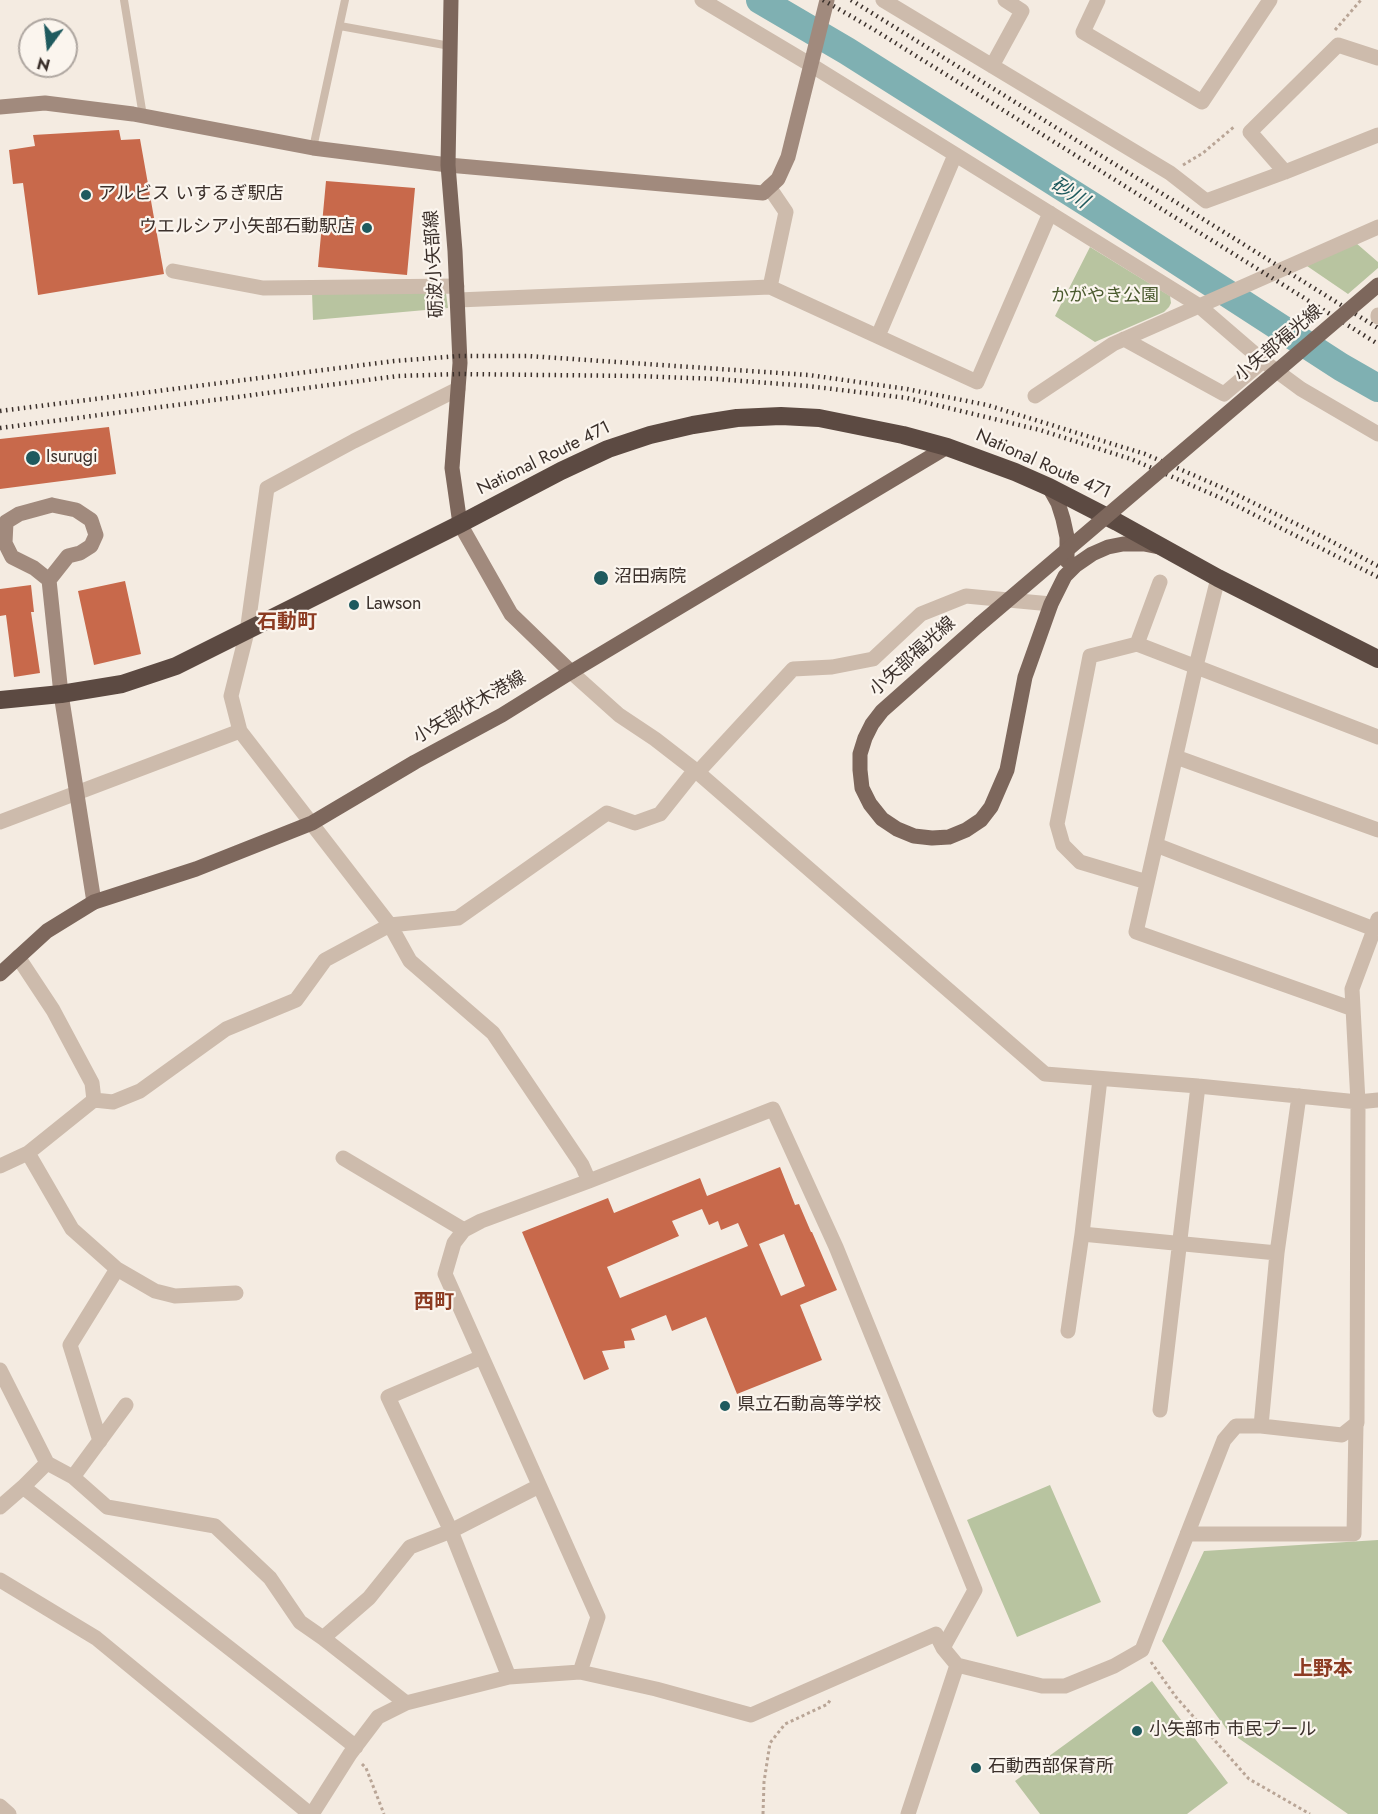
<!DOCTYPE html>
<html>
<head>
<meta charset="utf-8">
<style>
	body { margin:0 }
	#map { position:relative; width:1378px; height:1814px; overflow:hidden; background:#f4ebe1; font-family:Jost,sans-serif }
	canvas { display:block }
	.north { position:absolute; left:18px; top:18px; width:60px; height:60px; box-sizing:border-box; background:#fbf5ee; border:2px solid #aea6a0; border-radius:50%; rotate:195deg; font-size:16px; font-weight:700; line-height:24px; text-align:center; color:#3b302b }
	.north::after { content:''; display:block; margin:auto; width:21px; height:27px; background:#1f5a5e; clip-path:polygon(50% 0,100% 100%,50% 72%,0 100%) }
</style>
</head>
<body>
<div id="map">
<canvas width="1378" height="1814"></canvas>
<div class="north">N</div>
</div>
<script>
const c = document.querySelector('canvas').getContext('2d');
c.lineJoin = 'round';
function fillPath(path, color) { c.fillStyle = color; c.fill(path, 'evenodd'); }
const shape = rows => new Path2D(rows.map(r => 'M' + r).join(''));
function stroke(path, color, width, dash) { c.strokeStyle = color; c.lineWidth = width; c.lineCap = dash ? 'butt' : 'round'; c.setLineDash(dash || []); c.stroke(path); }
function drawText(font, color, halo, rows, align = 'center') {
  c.font = font + ' Jost,"Noto Sans JP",sans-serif'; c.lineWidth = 4.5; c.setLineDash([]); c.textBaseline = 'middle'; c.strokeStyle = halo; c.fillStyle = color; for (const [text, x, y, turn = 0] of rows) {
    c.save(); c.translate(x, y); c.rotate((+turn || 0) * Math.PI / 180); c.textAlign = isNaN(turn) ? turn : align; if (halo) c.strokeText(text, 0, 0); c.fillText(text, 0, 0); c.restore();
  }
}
fillPath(shape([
	[1356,243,1378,262,1378,268,1348,294,1307,266],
	[1090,247,1170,296,1171,303,1169,307,1164,312,1095,342,1055,316],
	[312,292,446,293,448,308,313,320],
	[1050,1485,1101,1602,1017,1637,967,1520],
	[1378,1540,1378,1814,1348,1814,1228,1731,1162,1641,1204,1551],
	[1152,1681,1228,1783,1187,1814,1040,1814,1015,1781]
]), '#b8c4a0');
stroke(shape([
	[760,0,847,51,1097,209,1341,367,1378,388]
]), '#7fb0b2', 28);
fillPath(shape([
	[119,130,121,140,140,139,164,274,38,295,23,183,13,184,9,150,35,146,33,135],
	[326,181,415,188,407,275,318,267],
	[109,427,116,474,0,489,0,439],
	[125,581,141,654,94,665,78,591],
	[31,585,34,612,31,612,40,673,14,677,6,615,0,616,0,589],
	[780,1167,795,1205,799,1204,811,1232,812,1232,837,1290,800,1305,822,1360,737,1394,706,1317,672,1331,666,1315,631,1329,635,1340,624,1341,625,1348,602,1351,609,1369,584,1380,522,1232,608,1198,614,1213,700,1178,707,1196],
	[702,1209,709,1225,718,1221,721,1230,738,1223,748,1246,620,1298,607,1267,679,1236,672,1221],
	[784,1234,805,1286,781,1296,759,1244]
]), '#c8694b');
stroke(shape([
	[1335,30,1361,0],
	[1183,165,1203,153,1235,126],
	[1151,1662,1176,1697,1249,1779,1310,1814],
	[362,1764,366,1768,384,1814],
	[763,1814,764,1782,770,1743,785,1724,828,1704,831,1698]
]), '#b9a596', 3, [3, 3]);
stroke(shape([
	[124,0,143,116],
	[340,26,450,46],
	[313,148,345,0]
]), '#cdbbac', 8);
stroke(shape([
	[702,0,811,65,1198,305,1263,361,1301,389,1378,434],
	[883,0,1170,173,1206,201,1285,172,1378,135],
	[1098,0,1083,32,1202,102,1270,0],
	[992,66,1022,11,1005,0],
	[1285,172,1250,132,1338,45,1378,58],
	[769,187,786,212,770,287],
	[173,271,263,288,457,286],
	[458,300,770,287,977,382,1050,213],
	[1378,315,1378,317],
	[878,336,955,155],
	[1124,339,1224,394,1263,361],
	[458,389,354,441,267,488,247,632,231,696,240,731,390,925,410,961,493,1033,582,1165,589,1181],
	[1035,396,1113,344,1378,227],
	[1218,578,1196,666,1136,932,1353,1009],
	[1137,644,1160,582],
	[571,672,619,715,655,739,695,770,1045,1074,1198,1086,1358,1102,1378,1100],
	[1176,757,1378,830],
	[698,772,793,669,832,667,873,659,921,614,966,596,1051,604],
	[0,822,240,731],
	[1156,845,1374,929],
	[1147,882,1080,862,1063,845,1057,824,1090,656,1137,644,1378,737],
	[18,957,53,1010,92,1083,94,1100],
	[28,1153,72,1229,117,1269,70,1345,100,1441],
	[343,1158,464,1230],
	[0,1166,28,1153,94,1100,113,1102,140,1091,226,1029,296,1000,325,960,390,925,458,918,607,813,635,823,660,814,695,770],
	[1082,1234,1277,1253],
	[117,1269,155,1291,175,1296,236,1293],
	[1068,1331,1082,1234,1100,1079],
	[482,1357,388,1397,451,1531,509,1677],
	[0,1370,47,1463,23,1487,0,1507],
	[1160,1410,1198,1086],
	[1261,1426,1277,1253,1299,1096],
	[47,1463,73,1477,107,1507,215,1526,270,1578,300,1622,323,1638,406,1703],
	[73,1477,126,1405],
	[23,1487,356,1747],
	[1187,1534,1354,1534,1356,1424],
	[0,1580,96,1638,310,1814],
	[323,1638,369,1598,410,1547,451,1531,539,1486],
	[580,1672,598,1617,445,1274,454,1243,464,1230,481,1221,589,1181,773,1109,836,1247,975,1590,943,1648],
	[0,1806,9,1814],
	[312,1814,350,1754,378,1717,406,1703,509,1677,580,1672,656,1689,751,1715,936,1634,943,1648,957,1665,1042,1686,1065,1686,1114,1666,1142,1650,1224,1440,1236,1426,1261,1426,1342,1435,1357,1423,1358,1102,1352,989,1378,919],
	[908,1814,957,1665]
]), '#cdbbac', 15);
stroke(shape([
	[0,107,45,103,133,114,313,148,448,165,763,193,778,179,788,157,827,0],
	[52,505,76,510,91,520,96,535,91,546,80,553,68,556,49,580,34,568,12,557,5,543,6,522,19,514,52,505],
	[460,524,511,614,571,672],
	[49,580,61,694,94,902]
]), '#a18a7d', 15);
stroke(shape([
	[451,0,448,165,455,251,460,363,452,468,460,524],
	[1049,487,1058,503,1063,519,1067,537,1067,561],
	[980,624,882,711,872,724,865,738,860,754,860,770,862,788,870,804,882,819,897,829,914,836,932,838,949,837,966,830,981,820,991,807,1007,770,1025,677,1051,604,1065,576,1076,565,1092,554,1108,547,1123,544,1144,544,1159,547],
	[0,974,47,931,94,902,196,869,312,823,415,762,502,715,571,672,947,447]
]), '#7d675c', 15);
stroke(shape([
	[0,700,61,694,122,684,176,666,460,524,561,471,608,449,650,435,693,425,737,418,781,416,819,418,903,435,947,447,1015,472,1049,487,1117,522,1218,578,1378,659]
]), '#5c4a42', 18);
stroke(shape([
	[823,0,873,29,1378,344],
	[851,0,1378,328],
	[0,411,394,361,459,356,528,356,809,375,907,389,987,405,1145,454,1223,488,1323,537,1378,566],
	[0,428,398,376,459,374,636,376,717,379,808,386,907,398,1040,430,1131,459,1221,498,1378,577]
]), '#3b302b', 4.5, [1.5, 4.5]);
stroke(shape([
	[980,624,1378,285]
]), '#7d675c', 15);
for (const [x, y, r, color] of [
	[86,195,6,"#1f5a5e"],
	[367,228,6,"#1f5a5e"],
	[33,458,8,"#1f5a5e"],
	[601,578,8,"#1f5a5e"],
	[354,605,6,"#1f5a5e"],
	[725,1406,6,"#1f5a5e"],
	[1137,1731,6,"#1f5a5e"],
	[976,1768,6,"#1f5a5e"]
]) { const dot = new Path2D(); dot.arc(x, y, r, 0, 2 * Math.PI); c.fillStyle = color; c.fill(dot); stroke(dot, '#fbf5ee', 2); }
drawText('18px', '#3b302b', '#fbf5ee', [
	["アルビス いするぎ駅店",98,195],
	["ウエルシア小矢部石動駅店",355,228,"right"],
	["Isurugi",46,458],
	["沼田病院",614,578],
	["Lawson",366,605],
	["県立石動高等学校",737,1406],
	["小矢部市 市民プール",1149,1731],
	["石動西部保育所",988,1768]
], 'left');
drawText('18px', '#3b302b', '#fbf5ee', [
	["砺波小矢部線",435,264,-93],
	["小矢部福光線",1279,344,-40],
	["National Route 471",544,459,-26],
	["National Route 471",1043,465,24],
	["小矢部福光線",913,657,-42],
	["小矢部伏木港線",470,708,-30]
]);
drawText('18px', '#4a5a2e', '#fbf5ee', [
	["かがやき公園",1105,297]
]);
drawText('italic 20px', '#1f5a5e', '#fbf5ee', [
	["砂川",1069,194,32]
]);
drawText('bold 20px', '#8c3b22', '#fbf5ee', [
	["石動町",287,623],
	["西町",434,1303],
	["上野本",1323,1670]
]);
</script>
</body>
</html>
